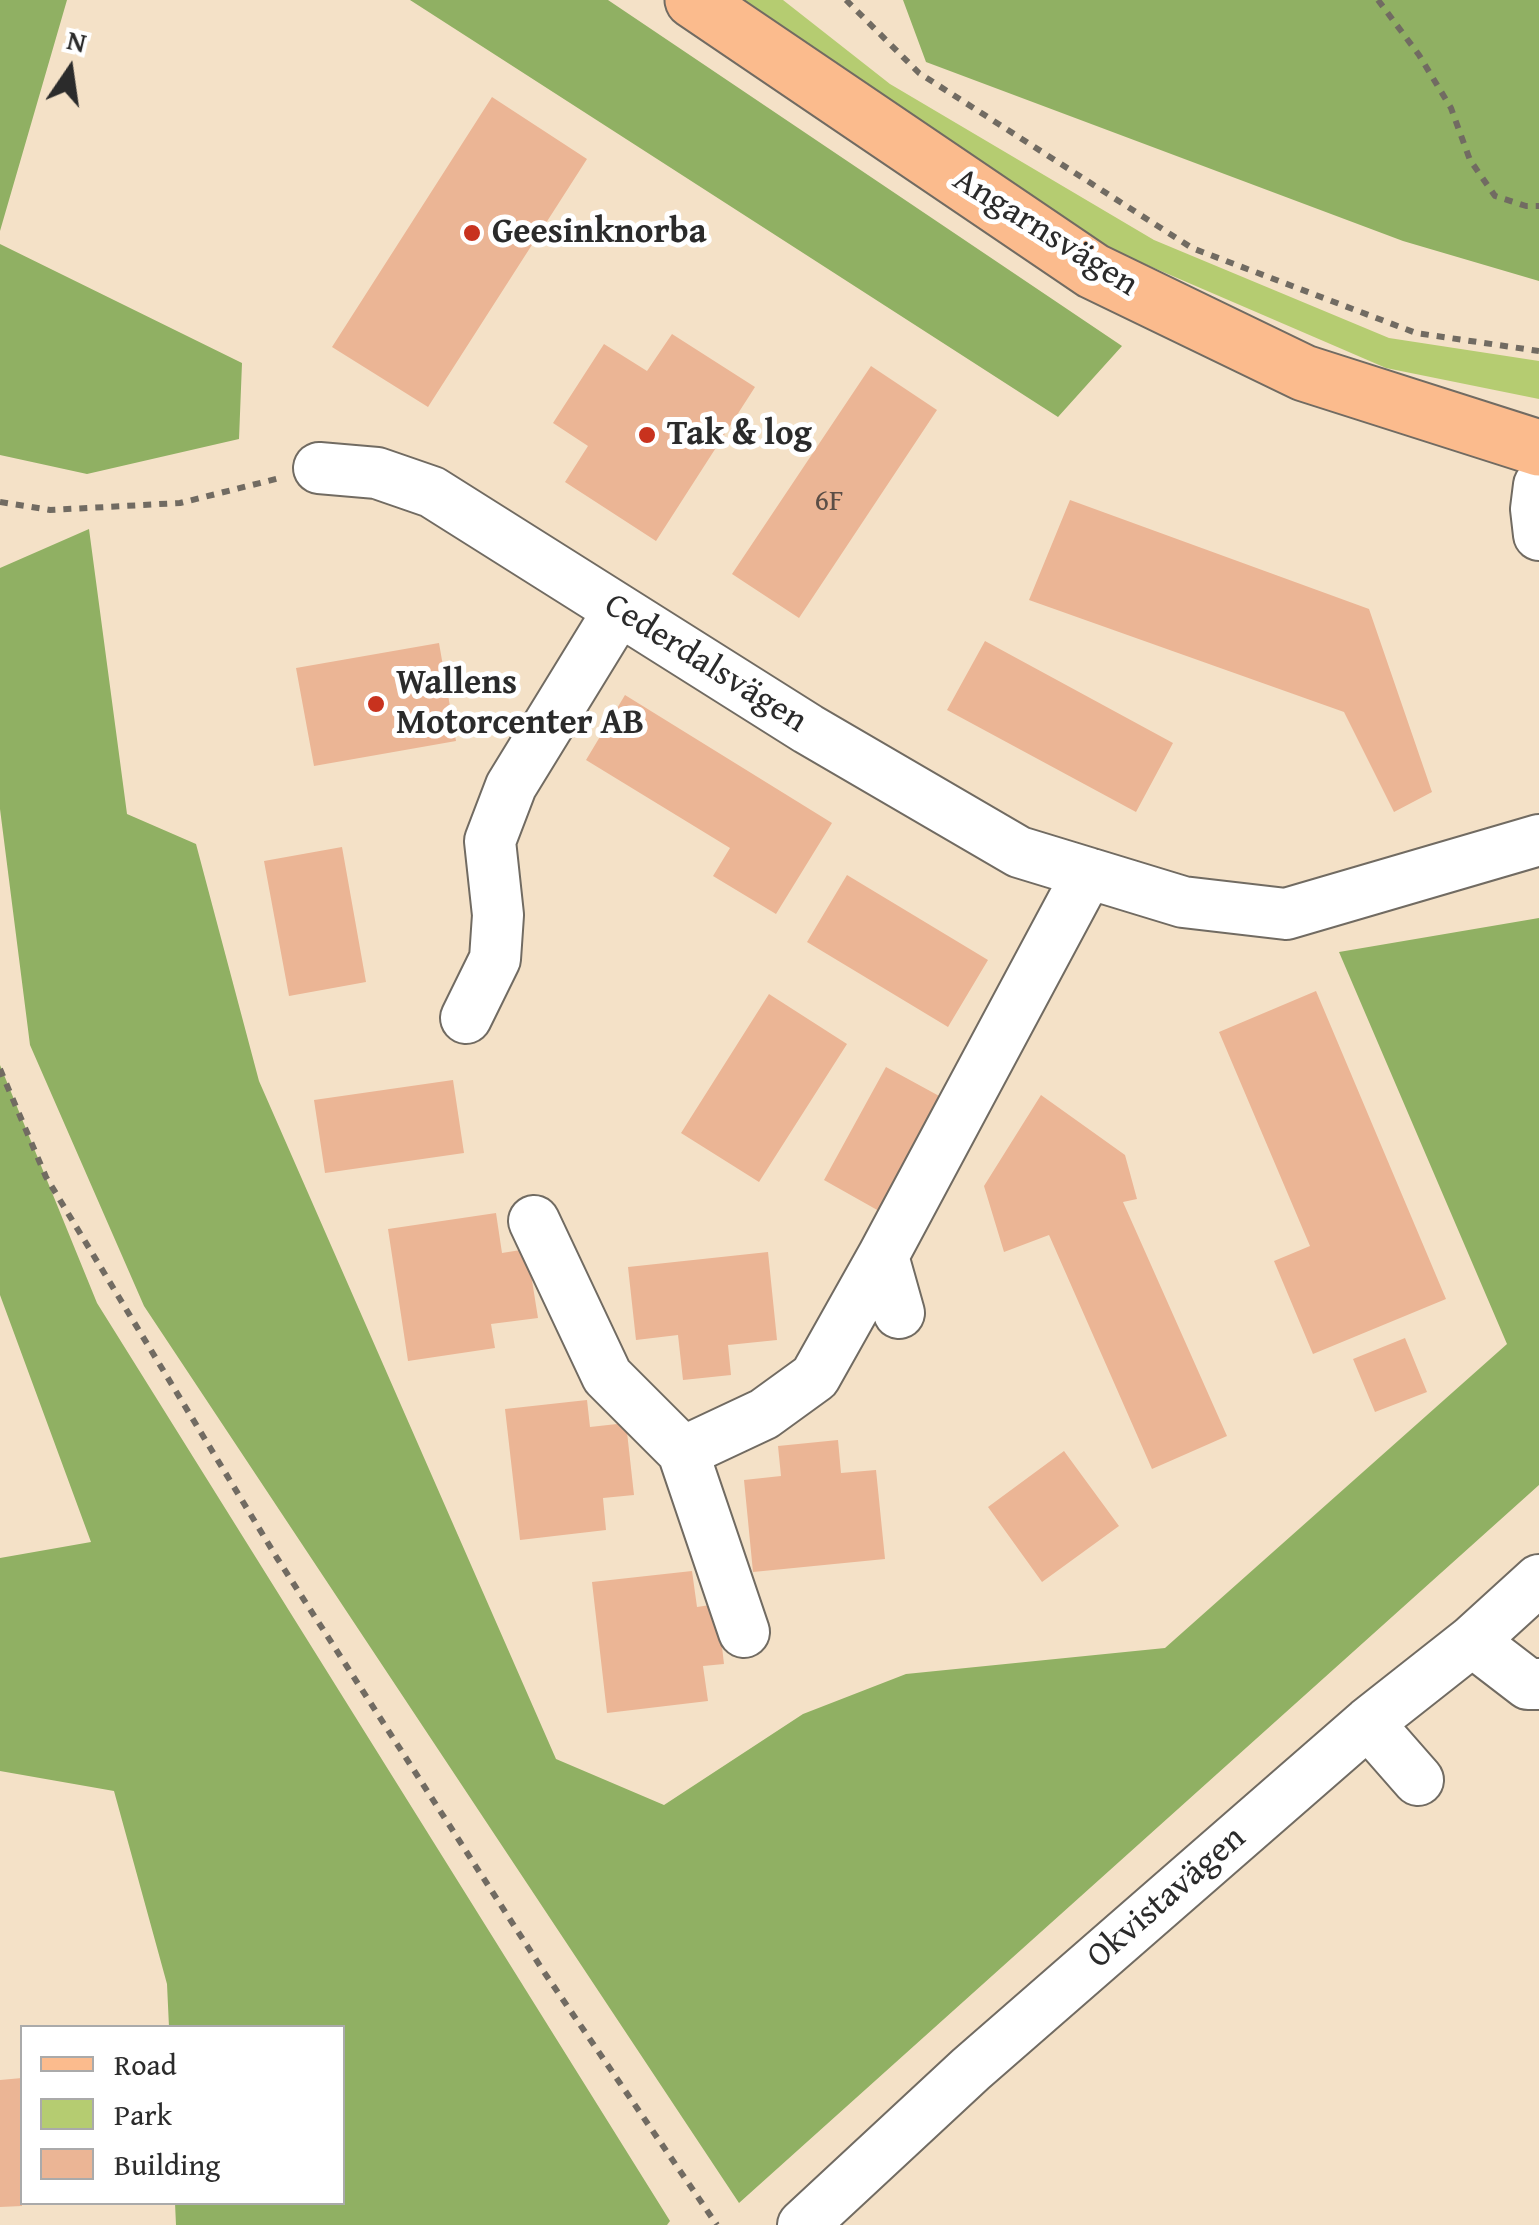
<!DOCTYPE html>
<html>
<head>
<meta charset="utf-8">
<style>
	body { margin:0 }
	#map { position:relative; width:1539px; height:2225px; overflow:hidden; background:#f4e1c7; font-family:"Gentium Book Plus",serif }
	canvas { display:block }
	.legend { position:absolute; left:20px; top:2025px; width:325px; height:180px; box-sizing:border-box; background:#fff; border:2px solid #aaa; margin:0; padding:12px 18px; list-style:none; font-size:30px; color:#2b2b2b }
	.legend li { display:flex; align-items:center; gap:20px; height:50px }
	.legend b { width:50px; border:2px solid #aaa }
	.north { position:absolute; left:20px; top:20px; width:100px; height:100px; -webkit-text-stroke:8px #fff; paint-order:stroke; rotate:13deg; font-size:28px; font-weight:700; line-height:40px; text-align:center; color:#2b2b2b }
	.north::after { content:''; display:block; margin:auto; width:35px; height:45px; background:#2b2b2b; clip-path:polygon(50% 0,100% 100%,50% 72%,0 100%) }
</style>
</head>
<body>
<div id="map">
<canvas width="1539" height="2225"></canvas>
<ul class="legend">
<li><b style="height:12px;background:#fbbb8d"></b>Road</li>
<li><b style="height:28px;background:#b5cc71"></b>Park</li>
<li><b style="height:28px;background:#ebb595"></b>Building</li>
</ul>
<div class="north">N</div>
</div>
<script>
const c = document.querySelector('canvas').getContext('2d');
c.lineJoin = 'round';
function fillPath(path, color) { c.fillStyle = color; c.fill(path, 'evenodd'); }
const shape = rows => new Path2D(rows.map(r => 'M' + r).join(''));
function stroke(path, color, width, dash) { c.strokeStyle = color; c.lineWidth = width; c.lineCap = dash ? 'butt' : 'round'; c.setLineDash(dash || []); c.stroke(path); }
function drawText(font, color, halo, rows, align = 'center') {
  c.font = font + ' "Gentium Book Plus",serif'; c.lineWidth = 10; c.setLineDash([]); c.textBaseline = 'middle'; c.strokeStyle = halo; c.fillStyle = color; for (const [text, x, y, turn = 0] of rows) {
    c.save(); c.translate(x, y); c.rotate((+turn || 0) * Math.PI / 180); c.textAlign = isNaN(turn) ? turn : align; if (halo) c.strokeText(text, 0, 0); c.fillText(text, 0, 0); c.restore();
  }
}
fillPath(shape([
	[731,0,783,0,890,84,1154,240,1389,338,1539,361,1539,399,1386,368,1096,243]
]), '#b5cc71');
fillPath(shape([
	[0,0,67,0,0,231],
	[410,0,608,0,1122,346,1058,417],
	[903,0,1539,0,1539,281,1403,241,926,62],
	[0,244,242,363,239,439,87,474,0,455],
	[89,529,127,814,196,844,259,1081,556,1759,664,1805,803,1714,906,1674,1165,1648,1507,1344,1339,952,1539,918,1539,1485,739,2203,144,1306,30,1045,0,809,0,568],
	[0,1065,97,1303,670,2221,667,2225,176,2225,175,2203,342,2202,342,2028,169,2027,167,1984,114,1791,0,1771,0,1558,91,1542,0,1295]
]), '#90b063');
fillPath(shape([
	[492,97,587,159,428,407,332,347],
	[672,334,755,387,656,541,565,482,588,446,553,423,604,344,647,371],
	[871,366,937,410,799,618,732,574],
	[1070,500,1369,609,1432,792,1394,812,1344,712,1029,600],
	[985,641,1173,743,1136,812,947,710],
	[439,643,456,741,314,766,296,668],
	[625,695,832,823,776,914,713,876,730,848,586,760],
	[342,847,366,982,289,996,264,861],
	[847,875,988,960,948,1027,807,942],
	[1316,991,1446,1299,1313,1354,1274,1261,1310,1246,1219,1032],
	[769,994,847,1044,759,1182,681,1133],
	[886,1067,941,1097,879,1211,824,1180],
	[453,1080,464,1153,325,1173,314,1100],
	[1041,1095,1125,1155,1137,1199,1123,1202,1227,1436,1152,1469,1049,1235,1004,1252,984,1186],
	[496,1213,502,1253,527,1249,538,1318,491,1324,495,1348,408,1361,388,1229],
	[768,1252,777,1340,728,1345,731,1375,683,1380,678,1335,636,1340,628,1267],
	[1405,1338,1427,1392,1375,1412,1353,1359],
	[587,1400,590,1427,626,1423,634,1495,603,1498,606,1530,520,1540,505,1409],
	[838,1440,841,1473,876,1470,885,1559,753,1572,744,1480,781,1476,778,1446],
	[1064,1451,1119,1526,1042,1582,988,1507],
	[692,1571,697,1607,717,1604,724,1664,703,1666,708,1701,607,1713,592,1582],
	[22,2078,22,2206,0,2207,0,2080]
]), '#ebb595');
const minor = shape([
	[319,468,377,473,432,492,808,729,1019,852,1183,902,1286,914,1539,840],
	[1539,485,1536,509,1539,535],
	[466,1018,495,959,498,915,490,841,511,786,619,610],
	[534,1221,607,1376,683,1452,764,1414,815,1377,883,1256],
	[899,1313,883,1256,1088,873],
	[683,1452,744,1632],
	[1472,1641,1528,1684,1539,1684],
	[1368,1723,1418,1780],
	[803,2225,971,2069,1368,1723,1472,1641,1539,1580]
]);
const major = shape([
	[693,0,1093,271,1304,373,1539,448]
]);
stroke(minor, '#716b62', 54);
stroke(major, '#716b62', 59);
stroke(shape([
	[846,0,919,73,1192,248,1416,333,1539,351],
	[1378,0,1419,55,1451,108,1470,160,1495,196,1526,206,1539,206],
	[0,502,50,510,180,503,280,478],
	[0,1069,46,1177,277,1558,544,1972,717,2225]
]), '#716b62', 6, [8, 8]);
stroke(minor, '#fff', 50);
stroke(major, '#fbbb8d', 55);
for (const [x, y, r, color] of [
	[472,233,10,"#c8321e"],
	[647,435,10,"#c8321e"],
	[376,704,10,"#c8321e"]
]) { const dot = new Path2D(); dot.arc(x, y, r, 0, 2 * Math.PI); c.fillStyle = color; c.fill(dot); stroke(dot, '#fff', 4); }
drawText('30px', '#5b4e46', null, [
	["6F",829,502]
]);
drawText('bold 35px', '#2b2b2b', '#fff', [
	["Geesinknorba",492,233],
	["Tak & log",667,435],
	["Wallens",396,684],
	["Motorcenter AB",396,724]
], 'left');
drawText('35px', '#2b2b2b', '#fff', [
	["Angarnsvägen",1045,233,32],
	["Cederdalsvägen",705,664,32],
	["Okvistavägen",1167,1898,-41]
]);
</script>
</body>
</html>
